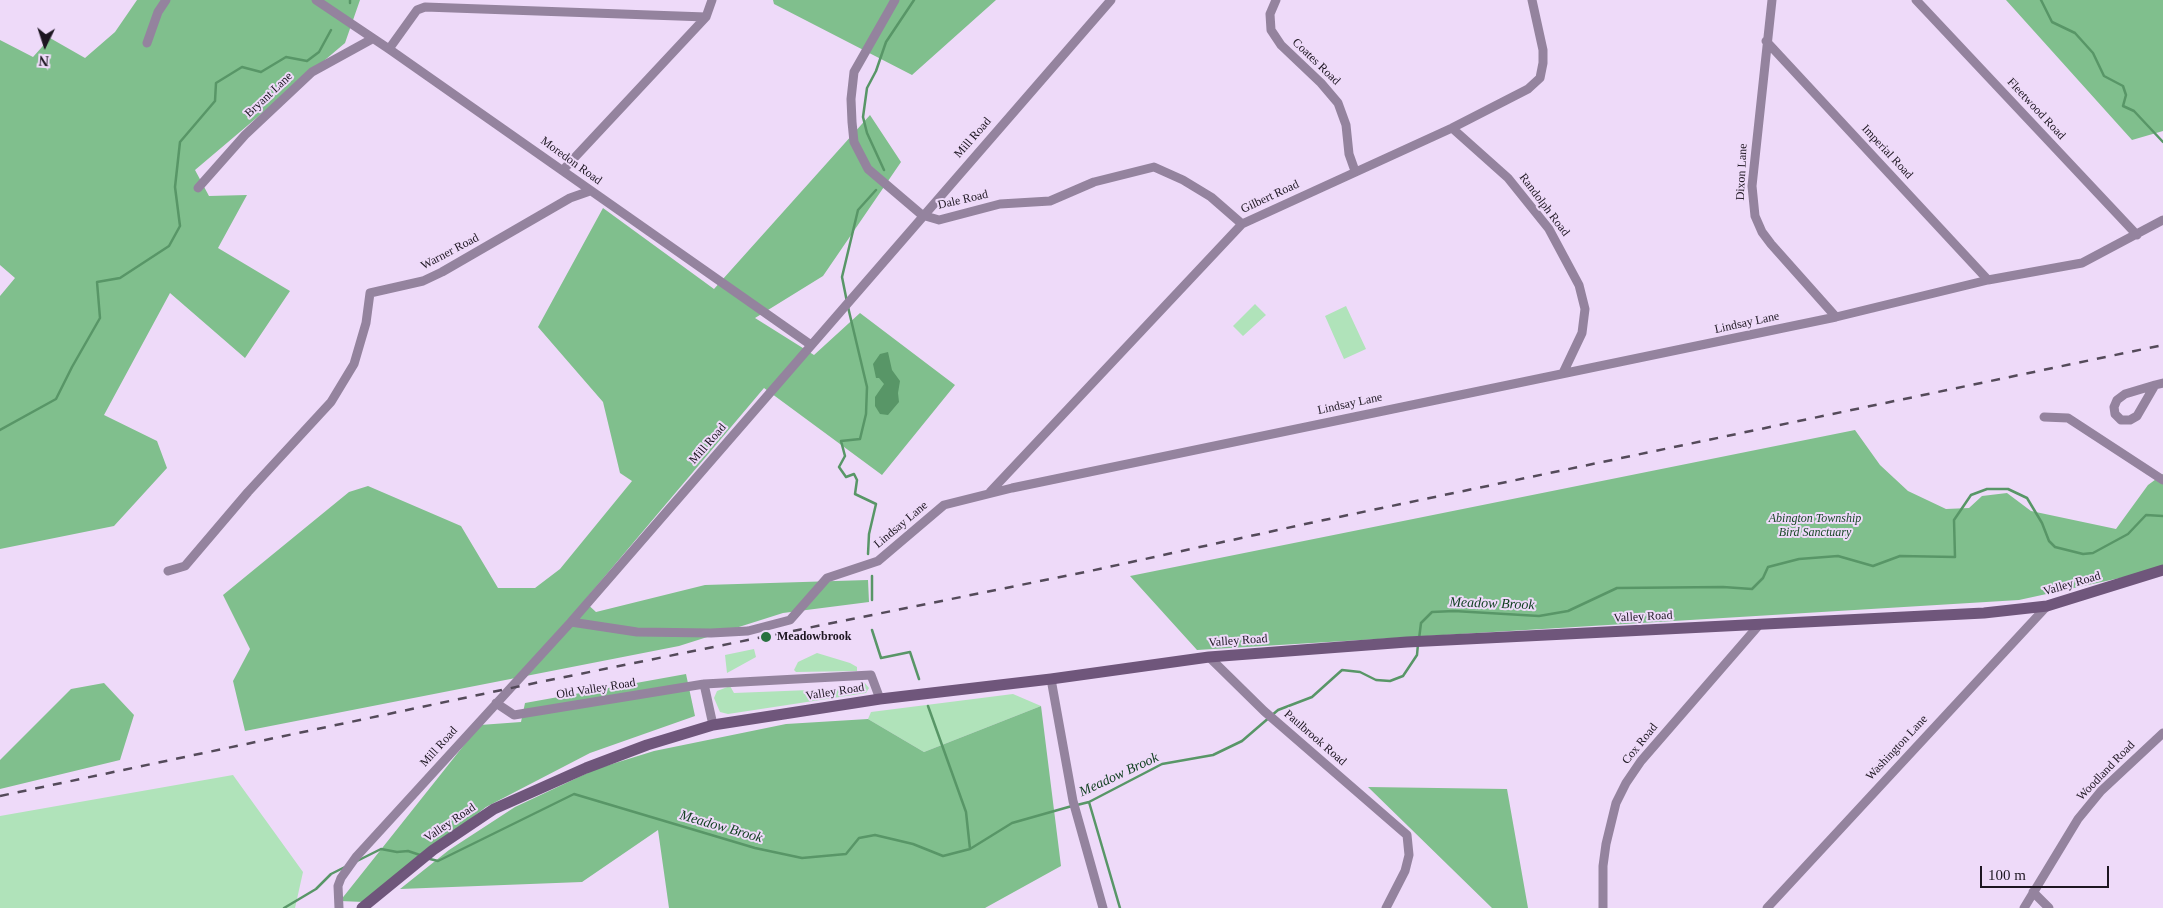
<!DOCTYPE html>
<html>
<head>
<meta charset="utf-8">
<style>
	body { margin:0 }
	#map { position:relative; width:2163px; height:908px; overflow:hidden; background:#eedaf9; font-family:"Times New Roman",serif }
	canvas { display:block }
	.north { position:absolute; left:20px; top:20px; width:50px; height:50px; -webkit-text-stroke:4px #eedaf9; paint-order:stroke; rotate:184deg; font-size:14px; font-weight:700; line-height:20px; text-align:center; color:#1d1621 }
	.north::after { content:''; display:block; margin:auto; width:18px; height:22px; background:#1d1621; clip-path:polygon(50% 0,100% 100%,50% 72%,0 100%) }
	.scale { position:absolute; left:1980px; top:866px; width:129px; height:22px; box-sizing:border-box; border:2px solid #1d1621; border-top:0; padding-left:6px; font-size:15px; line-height:18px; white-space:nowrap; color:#1d1621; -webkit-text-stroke:4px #eedaf9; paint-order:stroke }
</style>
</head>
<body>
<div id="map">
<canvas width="2163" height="908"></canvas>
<div class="north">N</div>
<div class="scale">100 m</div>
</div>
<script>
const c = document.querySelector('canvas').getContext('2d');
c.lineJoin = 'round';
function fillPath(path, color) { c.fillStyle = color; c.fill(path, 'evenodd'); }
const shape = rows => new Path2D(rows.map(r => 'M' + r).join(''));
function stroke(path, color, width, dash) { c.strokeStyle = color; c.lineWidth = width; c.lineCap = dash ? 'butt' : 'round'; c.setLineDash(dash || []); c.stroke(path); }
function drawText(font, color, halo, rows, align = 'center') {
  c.font = font + ' "Times New Roman",serif'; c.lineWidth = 4; c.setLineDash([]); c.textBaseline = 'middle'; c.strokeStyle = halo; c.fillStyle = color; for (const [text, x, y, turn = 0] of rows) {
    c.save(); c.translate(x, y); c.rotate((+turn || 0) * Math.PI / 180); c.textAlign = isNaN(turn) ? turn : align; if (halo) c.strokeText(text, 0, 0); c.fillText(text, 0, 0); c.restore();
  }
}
fillPath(shape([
	[1255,304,1266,315,1243,336,1233,326],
	[1346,306,1366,349,1344,359,1325,316],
	[754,649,756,657,727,673,725,655],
	[817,653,850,663,857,667,857,671,796,672,794,670,798,662],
	[864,682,869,688,866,693,728,714,720,712,714,698,717,691,730,686,734,693,860,688],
	[1013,694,1041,706,924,752,868,719,871,712],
	[233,775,303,872,295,908,0,908,0,816]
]), '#b0e3ba');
fillPath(shape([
	[137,0,360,0,345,43,195,170,209,196,247,195,218,248,290,291,245,358,170,293,104,415,157,441,167,468,114,526,0,549,0,296,15,278,0,265,0,40,33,57,50,38,85,58,115,32],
	[773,0,996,0,912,75,774,4],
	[2006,0,2163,0,2163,131,2132,140],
	[870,115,901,162,823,276,755,318,814,355,860,313,955,385,882,475,764,388,584,601,596,612,705,585,868,580,869,602,783,613,679,646,245,731,233,681,250,649,223,595,349,492,368,486,461,526,498,588,535,588,560,569,632,481,620,473,603,402,538,327,603,208,714,289],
	[1855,430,1880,465,1908,491,1946,509,1969,508,1982,496,2007,493,2031,511,2116,529,2148,485,2163,474,2163,566,2143,573,2019,600,1197,650,1130,576],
	[686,674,695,716,590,753,486,807,364,902,340,901,480,725,521,722,525,703],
	[104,683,134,715,120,760,0,789,0,760,71,689],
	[1041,706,1061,866,985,908,669,908,658,830,582,882,400,889,449,850,515,807,596,769,654,751,786,724,868,719,924,752],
	[1368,787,1507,789,1528,908,1492,908]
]), '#80bf8d');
fillPath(shape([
	[888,352,892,370,900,381,898,393,899,402,888,415,880,414,875,406,875,397,884,384,879,378,876,378,873,364,880,354]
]), '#589667');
stroke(shape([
	[2041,0,2052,22,2075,33,2093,53,2104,76,2123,86,2126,95,2123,106,2134,111,2163,142],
	[350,3,350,0],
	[884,170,867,133,863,117,867,88,876,71,886,42,914,0],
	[847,302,842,277,858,210,876,190],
	[848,307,867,387,866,414,860,439,841,441,845,456,839,467,846,477,854,474,857,480,855,494,876,504,869,534,868,554],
	[0,430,56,399,72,367,100,318,97,282,120,278,169,246,180,226,175,187,180,142,215,101,216,83,242,67,261,72,286,57,307,61,319,52,331,30],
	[872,600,872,576],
	[872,630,881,658,910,652,919,679],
	[1419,639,1421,623,1432,612,1454,611,1539,616,1568,611,1617,588,1723,587,1752,589,1763,578,1768,567,1799,559,1838,556,1873,566,1900,556,1955,557,1954,520,1971,495,1987,489,2008,489,2027,498,2042,523,2049,541,2055,547,2083,554,2093,553,2128,534,2146,515,2163,516],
	[928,706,966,812,970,849],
	[1089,802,1120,908],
	[1077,805,1089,802,1162,764,1213,755,1242,741,1278,710,1312,697,1342,670,1360,672,1376,680,1390,681,1403,676,1417,655,1418,644],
	[430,859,438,861,574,794,755,848,802,858,846,854,859,838,875,835,913,844,943,856,970,849,1012,823,1072,806],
	[357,861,381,849,397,852,408,851,420,855],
	[284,908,316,889,331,874,345,867]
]), '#589667', 2.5);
stroke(shape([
	[316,0,389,49,811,345],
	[895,0,854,72,851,99,852,122,854,142,868,169,922,215,939,220,1000,204,1050,201,1094,182,1154,167,1183,180,1211,197,1242,224],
	[1276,0,1270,14,1271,30,1281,45,1321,83,1338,103,1346,125,1349,154,1355,171],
	[1772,0,1752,186,1755,216,1762,232,1771,244,1836,317],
	[1916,0,2137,235],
	[1766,41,1988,280],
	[147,43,158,12,166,0],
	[389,49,417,10,425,7,706,17],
	[1452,128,1508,178,1549,229,1579,285,1585,309,1582,333,1563,373],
	[563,170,706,17,712,0],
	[198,188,245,135,312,72,372,39],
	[2155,385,2137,416,2130,420,2121,420,2115,414,2114,407,2117,400,2125,394,2155,385,2163,383],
	[2044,417,2068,418,2163,480],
	[990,492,1242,224,1452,128,1528,89,1540,78,1543,63,1543,50,1532,0],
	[168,571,185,566,248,492,331,402,354,364,366,323,370,293,423,281,442,272,570,198,590,191],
	[571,622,637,632,711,633,748,631,790,620,827,578,878,561,944,505,1012,488,1836,317,1988,280,2082,263,2163,220],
	[1209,657,1264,711,1407,835,1409,855,1405,871,1386,908],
	[1051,679,1073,801,1103,908],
	[704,684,713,725],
	[496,703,514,715,704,684,871,675,880,699],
	[2033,892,2049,908],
	[339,908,338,886,341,878,356,857,571,622,1111,0],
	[1603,908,1603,866,1606,844,1616,803,1626,783,1641,761,1759,625],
	[1767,908,2047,606],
	[2024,908,2078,819,2101,791,2163,733]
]), '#94839e', 9);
stroke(shape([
	[362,908,433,850,494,809,586,768,647,745,713,725,880,699,1051,679,1209,657,1407,642,1984,613,2047,606,2163,570]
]), '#6f567b', 11);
stroke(shape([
	[0,796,535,683,1090,571,1310,523,2163,345]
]), '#544a5a', 2.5, [9, 9]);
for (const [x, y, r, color] of [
	[766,637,6,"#29713f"]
]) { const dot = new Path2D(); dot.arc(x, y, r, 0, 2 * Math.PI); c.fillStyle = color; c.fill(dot); stroke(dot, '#eedaf9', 2); }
drawText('12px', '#1d1621', '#eedaf9', [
	["Coates Road",1316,62,44],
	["Bryant Lane",269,95,-43],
	["Fleetwood Road",2036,109,47],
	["Mill Road",973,138,-49],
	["Imperial Road",1887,152,47],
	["Moredon Road",571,161,36],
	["Dixon Lane",1742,172,-87],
	["Gilbert Road",1270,197,-25],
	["Dale Road",963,200,-13],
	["Randolph Road",1544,205,53],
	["Warner Road",450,252,-28],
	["Lindsay Lane",1747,323,-12],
	["Lindsay Lane",1350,404,-12],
	["Mill Road",708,444,-49],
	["Lindsay Lane",901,525,-40],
	["Valley Road",2072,584,-16],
	["Valley Road",1643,617,-3],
	["Valley Road",1238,641,-4],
	["Old Valley Road",596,689,-9],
	["Valley Road",835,692,-9],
	["Paulbrook Road",1315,738,41],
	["Cox Road",1640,744,-51],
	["Mill Road",439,747,-48],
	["Washington Lane",1897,748,-47],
	["Woodland Road",2106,771,-46],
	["Valley Road",450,823,-34]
]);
drawText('italic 12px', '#184726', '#eedaf9', [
	["Abington Township",1815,519],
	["Bird Sanctuary",1815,533]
]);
drawText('bold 12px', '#1d1621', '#eedaf9', [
	["Meadowbrook",777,637]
], 'left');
drawText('italic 14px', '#0e3e1e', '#eedaf9', [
	["Meadow Brook",1492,604,2],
	["Meadow Brook",1119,775,-25],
	["Meadow Brook",721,827,16]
]);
</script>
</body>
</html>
